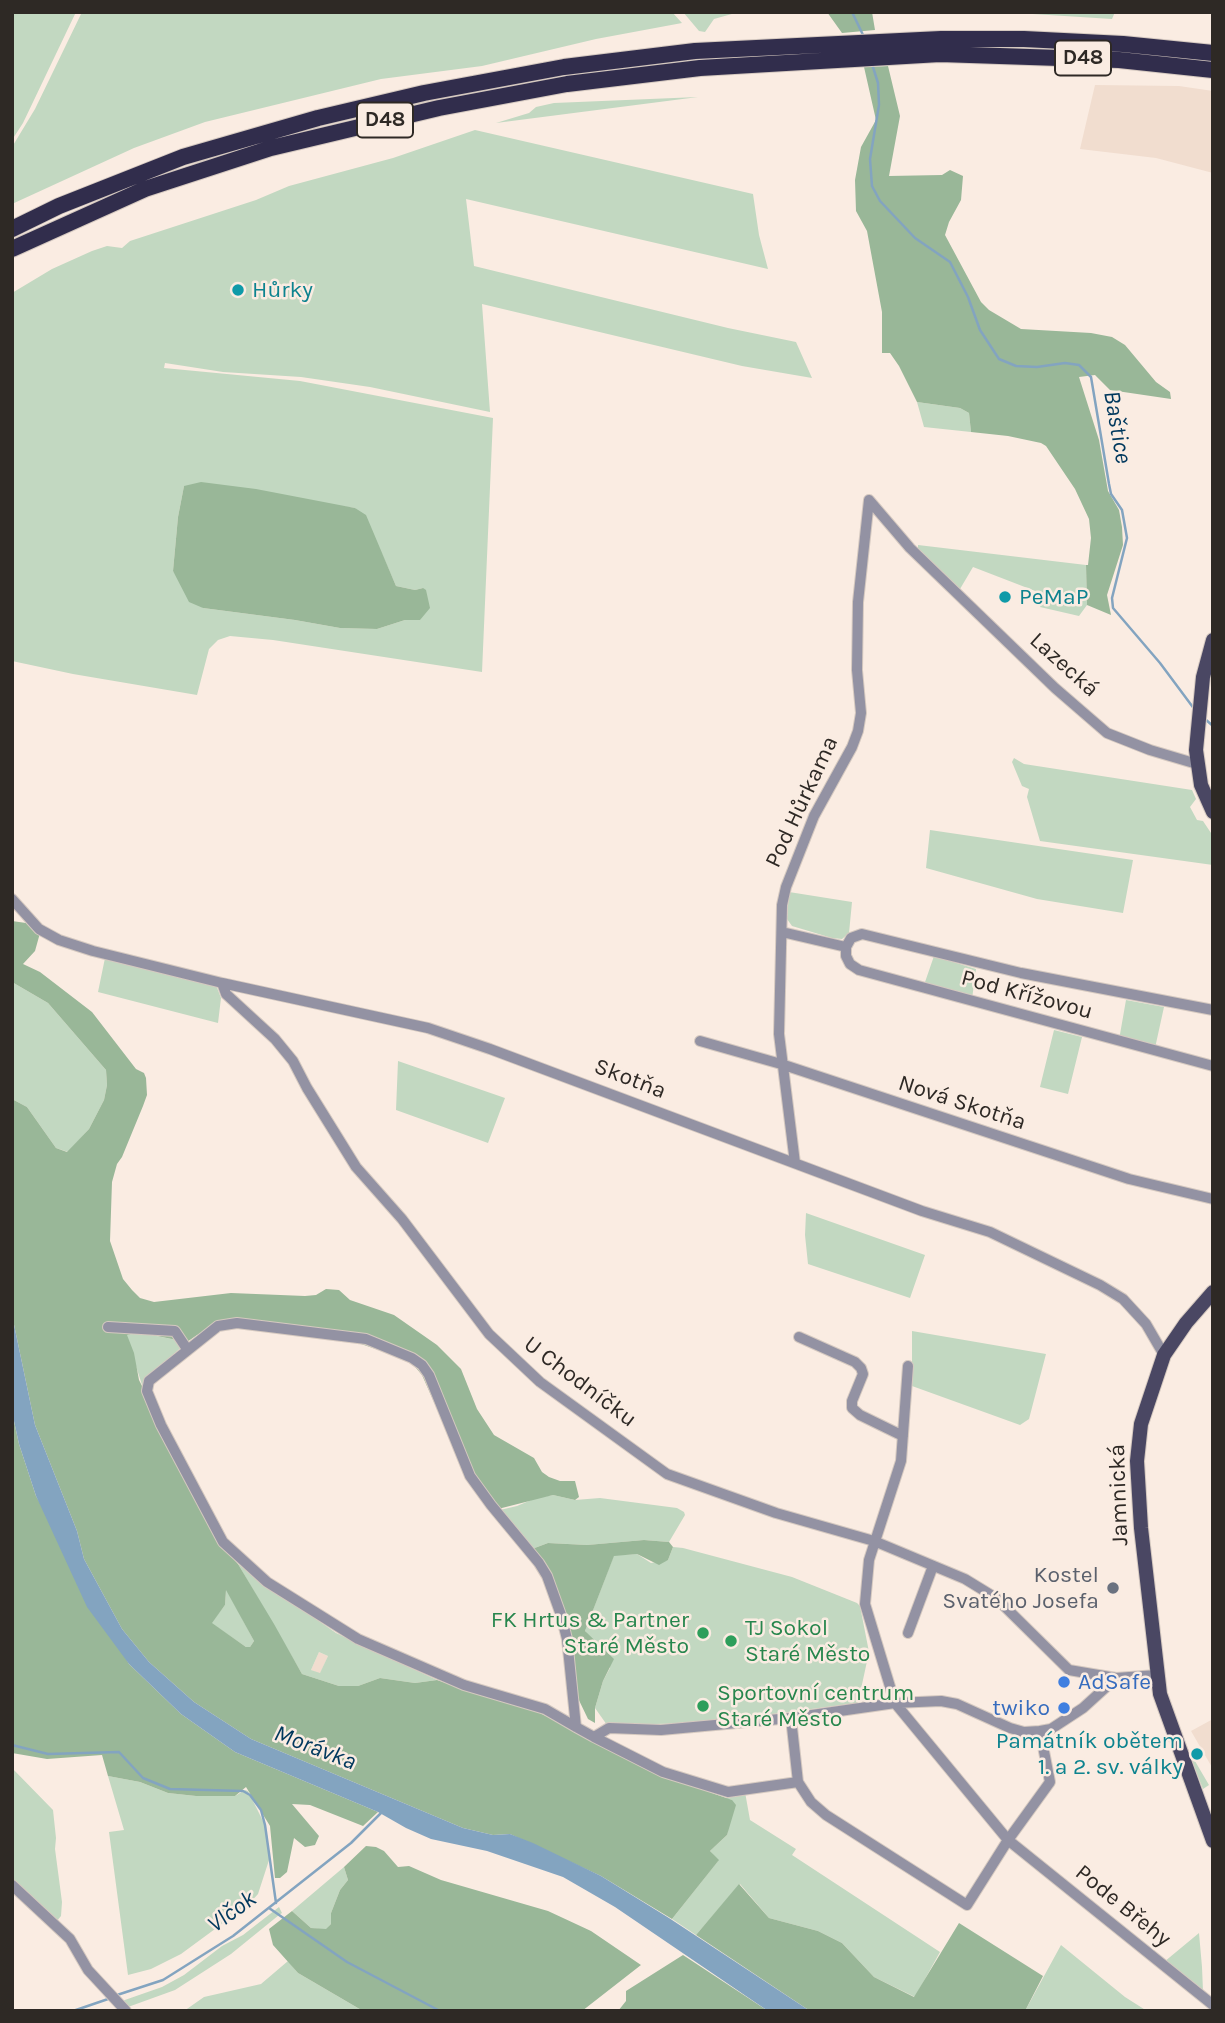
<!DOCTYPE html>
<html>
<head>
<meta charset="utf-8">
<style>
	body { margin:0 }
	#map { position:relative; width:1225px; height:2023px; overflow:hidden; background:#faece2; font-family:Karla,sans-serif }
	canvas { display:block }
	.frame { position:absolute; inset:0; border:14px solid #2e2925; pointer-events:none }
</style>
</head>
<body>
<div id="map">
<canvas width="1225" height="2023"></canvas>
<div class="frame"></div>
</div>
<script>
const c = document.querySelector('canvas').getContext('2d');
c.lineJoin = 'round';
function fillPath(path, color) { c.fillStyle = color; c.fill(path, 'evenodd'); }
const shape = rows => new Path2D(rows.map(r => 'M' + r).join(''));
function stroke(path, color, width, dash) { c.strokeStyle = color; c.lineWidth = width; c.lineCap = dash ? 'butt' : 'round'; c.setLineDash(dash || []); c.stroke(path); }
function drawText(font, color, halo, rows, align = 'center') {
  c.font = font + ' Karla,sans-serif'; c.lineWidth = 5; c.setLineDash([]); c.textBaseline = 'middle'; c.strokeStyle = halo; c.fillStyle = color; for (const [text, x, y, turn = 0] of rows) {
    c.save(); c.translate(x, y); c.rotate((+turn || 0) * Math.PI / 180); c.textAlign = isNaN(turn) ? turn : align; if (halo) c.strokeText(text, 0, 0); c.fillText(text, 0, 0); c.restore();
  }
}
fillPath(shape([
	[1095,85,1179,86,1213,91,1213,173,1156,158,1080,149],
	[319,1652,328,1656,320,1674,311,1670],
	[1213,1719,1213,1769,1191,1731]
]), '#f1ddcf');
fillPath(shape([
	[12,12,76,12,23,123,12,140],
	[82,12,672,12,682,23,596,39,482,66,381,79,205,122,134,148,12,204,12,147,35,109],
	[683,12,739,12,714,19,705,32,699,31],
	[1001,12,1115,12,1112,19],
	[698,97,496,123,529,113,536,107,554,103],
	[475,130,753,194,759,235,768,269,466,199,474,266,728,328,796,342,812,378,742,366,482,304,490,412,370,387,301,377,223,372,165,363,164,368,300,381,493,418,482,672,273,640,230,636,218,640,209,649,197,695,73,674,12,661,12,293,52,269,92,251,107,246,122,248,130,241,256,200,289,186,393,158],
	[184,486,355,508,382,554,396,586,415,590,423,588,420,620,405,620,377,629,340,628,295,620,203,608,173,571,178,517],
	[917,402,960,408,969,413,971,432,924,427],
	[918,545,1086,565,1087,605,1079,616,1040,607,1043,594,973,567,960,589,918,550],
	[1014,758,1024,764,1192,790,1196,799,1190,807,1197,820,1203,821,1213,836,1213,865,1040,841,1027,797,1029,789,1022,786,1012,762],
	[930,830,1133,860,1123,913,1037,899,926,868],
	[789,892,852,902,849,933,842,939,832,938,792,926,787,919],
	[934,956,976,969,972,999,924,985],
	[105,958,216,985,221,998,218,1023,98,992],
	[12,982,48,1003,106,1070,107,1085,104,1100,89,1129,68,1152,56,1148,27,1107,12,1099],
	[1126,1000,1164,1007,1155,1048,1119,1040],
	[1054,1030,1082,1037,1068,1094,1040,1087],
	[398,1061,505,1098,488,1143,396,1110],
	[806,1213,925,1255,910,1298,808,1264,805,1235],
	[912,1331,1046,1354,1029,1419,1020,1425,912,1386],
	[136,1332,187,1342,148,1378,143,1388,126,1335],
	[553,1495,575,1500,600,1498,677,1508,684,1512,685,1515,669,1542,644,1540,587,1545,548,1543,532,1549,500,1510,517,1506,536,1498],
	[673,1547,683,1548,792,1577,857,1603,860,1606,869,1652,858,1703,703,1723,607,1725,595,1708,603,1681,610,1668,585,1631,614,1555,637,1554,651,1563,668,1560],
	[238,1564,336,1633,437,1680,415,1683,380,1678,358,1686,339,1686,302,1674],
	[319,1652,328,1656,320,1673,311,1670],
	[226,1588,254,1641,250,1647,246,1647,211,1623,225,1605],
	[1185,1744,1209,1785,1203,1789],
	[12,1768,53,1810,56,1838,55,1849,62,1902,61,1916,56,1922,12,1881],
	[108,1776,140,1782,168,1793,196,1796,235,1796,245,1790,248,1791,266,1827,270,1857,258,1894,249,1904,181,1954,151,1969,128,1975,109,1832,124,1830],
	[745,1792,750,1820,796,1849,792,1855,940,1952,915,1997,874,1977,842,1943,818,1931,769,1918,740,1884,696,1935,672,1919,718,1861,710,1851,727,1835,732,1800,727,1799,727,1794],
	[344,1867,348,1880,340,1890,331,1913,331,1924,326,1930,311,1928,292,1911],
	[279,1907,282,1913,279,1915,231,1954,175,1990,128,2007,122,2001,162,1987,184,1975,222,1946,243,1935],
	[1199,1933,1202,1967,1203,1991,1164,1962],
	[1061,1945,1125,1997,1147,2011,1025,2011],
	[288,1961,298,1973,363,2011,184,2011,204,1997,261,1984]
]), '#c2d8c1');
fillPath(shape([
	[827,12,872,12,875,30,842,33],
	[888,66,900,116,889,176,942,175,950,170,963,176,961,200,949,222,945,235,981,302,989,310,1021,329,1091,333,1112,337,1125,345,1156,382,1170,392,1171,399,1110,390,1095,375,1079,377,1099,440,1108,491,1119,510,1122,527,1123,545,1107,595,1111,615,1087,605,1086,565,1088,565,1091,538,1089,519,1075,489,1046,446,1041,443,1008,436,971,432,969,413,960,408,917,402,899,366,890,353,882,353,882,312,867,231,856,211,855,180,861,147,876,120,864,67],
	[201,482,256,489,355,508,366,515,396,586,415,590,423,588,426,590,430,608,420,620,405,620,377,629,340,628,295,620,203,608,189,602,173,571,178,517,184,486],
	[12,921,26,923,40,933,35,951,23,964,40,972,92,1012,136,1069,144,1073,146,1078,147,1095,143,1106,122,1157,117,1164,112,1182,110,1241,123,1279,132,1290,140,1298,154,1302,231,1293,305,1296,316,1295,326,1289,339,1290,350,1300,394,1315,437,1345,461,1369,477,1409,494,1435,534,1458,542,1472,549,1477,560,1481,575,1481,579,1497,575,1500,553,1495,498,1509,462,1465,422,1375,410,1361,382,1351,352,1341,230,1327,197,1335,187,1342,137,1332,127,1335,134,1353,139,1380,149,1400,227,1551,238,1564,274,1624,302,1674,339,1686,358,1686,380,1678,415,1683,437,1680,538,1712,661,1775,732,1800,736,1805,727,1835,710,1851,719,1860,672,1919,601,1876,510,1834,493,1835,463,1828,251,1739,194,1702,149,1662,122,1629,84,1559,77,1531,35,1425,12,1315,12,1099,27,1107,56,1148,67,1152,89,1129,104,1100,107,1085,106,1070,48,1003,12,982],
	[226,1590,254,1641,250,1647,246,1647,212,1623,225,1605],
	[12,1412,19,1444,36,1496,129,1664,181,1714,235,1752,378,1812,363,1826,310,1805,292,1804,319,1836,315,1845,305,1847,294,1838,287,1872,280,1878,275,1878,270,1826,246,1787,235,1796,196,1796,168,1793,140,1782,108,1776,102,1755,47,1759,12,1753],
	[644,1540,669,1542,673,1547,668,1560,659,1565,637,1554,614,1556,585,1631,614,1659,603,1681,595,1708,595,1723,588,1719,575,1692,570,1642,532,1549,548,1543,587,1545],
	[366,1846,376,1847,384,1851,398,1867,409,1866,441,1880,548,1911,591,1931,641,1965,582,2011,363,2011,298,1973,273,1945,269,1929,292,1911,311,1928,326,1929,331,1924,331,1913,340,1890,348,1880,344,1867],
	[739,1884,769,1918,818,1931,842,1943,874,1977,914,1997,959,1923,1043,1976,1025,2011,810,2011,696,1935],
	[683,1955,768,2011,618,2011,626,2001,626,1991]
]), '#99b798');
fillPath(shape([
	[12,1315,35,1425,77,1531,84,1559,122,1629,149,1662,194,1702,251,1739,463,1828,493,1835,510,1834,533,1843,601,1876,669,1918,810,2011,768,2011,615,1907,563,1877,487,1851,431,1839,406,1828,378,1812,235,1752,181,1714,129,1664,87,1607,36,1496,19,1444,12,1412]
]), '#83a4c0');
stroke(shape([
	[852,12,864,37],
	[872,64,878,83,879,105,870,159,872,186,880,201,915,238,950,262,968,297,980,330,999,359,1016,366,1037,367,1065,363,1079,365,1091,377,1109,484,1111,494,1122,510,1127,538,1112,598,1113,608,1160,663,1195,710],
	[1205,719,1213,726],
	[12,1745,48,1754,119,1752,143,1778,170,1789,243,1791,250,1795,261,1810,265,1825,276,1903],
	[269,1908,347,1962,440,2011],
	[117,1995,163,1980,233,1936,351,1843,382,1812],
	[73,2011,111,1998]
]), '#83a4c0', 2.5);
const minor = shape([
	[869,500,910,548,1055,688,1107,733,1150,750,1197,764],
	[12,899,39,929,59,940,93,951,222,983,428,1028,490,1049,922,1211,990,1232,1100,1285,1123,1299,1146,1324,1164,1355],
	[782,932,846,947,846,956,850,964,859,970,1213,1066],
	[846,947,851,938,862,934,1021,973,1213,1010],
	[222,983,226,994,275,1039,293,1061,307,1088,356,1167,402,1219,489,1334,540,1382,667,1474,776,1513,874,1541,965,1579,996,1598,1069,1670,1116,1678],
	[700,1041,781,1064,1129,1179,1213,1199],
	[795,1163,779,1034,782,905,786,887,814,816,852,747,858,731,861,713,857,670,858,602,869,500],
	[108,1327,175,1331,187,1349],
	[799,1337,855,1362,861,1368,863,1374,852,1401,852,1408,860,1415,903,1436],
	[908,1366,901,1461,869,1560,865,1604,895,1703,1008,1840,1213,2005],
	[908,1633,933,1566],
	[791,1718,798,1782,811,1802,826,1815,967,1905,1008,1840,1050,1782,1040,1731],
	[576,1727,567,1639,561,1615,547,1576,539,1563,491,1505,470,1476,429,1375,422,1365,412,1358,366,1339,237,1323,218,1326,149,1381,147,1391,161,1425,223,1542,267,1582,358,1639,464,1685,545,1709,576,1727,594,1737,609,1728,661,1730,791,1718,895,1703,941,1701,957,1704,1010,1728,1024,1732,1040,1731,1051,1729,1083,1708,1116,1678,1157,1675],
	[594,1737,663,1772,728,1792,798,1782],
	[12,1885,70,1939,88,1970,126,2011]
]);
const major = shape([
	[1213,640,1203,677,1196,750,1201,785,1213,812],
	[1213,1292,1186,1323,1164,1355,1141,1424,1137,1461,1141,1528,1160,1694,1213,1841]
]);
const highway = shape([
	[12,229,59,206,183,157,318,118,424,93,564,67,695,51,941,39,1024,39,1123,44,1213,53],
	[12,249,145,189,271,148,439,108,567,84,700,68,940,54,1119,60,1213,70]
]);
stroke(minor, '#d5c9c0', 12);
stroke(major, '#d5c9c0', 16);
stroke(highway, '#d5c9c0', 18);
stroke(minor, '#9392a3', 10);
stroke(major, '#4a4763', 14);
stroke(highway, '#312d4c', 16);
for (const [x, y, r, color] of [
	[238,290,7,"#0f9aa8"],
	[1005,597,7,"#0f9aa8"],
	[1113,1588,7,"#6b7280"],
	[703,1633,7,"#2e9e5b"],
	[731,1641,7,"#2e9e5b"],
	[1064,1682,7,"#3f7fe0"],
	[703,1706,7,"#2e9e5b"],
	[1064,1708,7,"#3f7fe0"],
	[1197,1754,7,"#0f9aa8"]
]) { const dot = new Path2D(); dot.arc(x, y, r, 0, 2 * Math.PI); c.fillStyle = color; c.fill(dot); stroke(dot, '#faece2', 2.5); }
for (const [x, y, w] of [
	[1083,58,56],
	[385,120,56]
]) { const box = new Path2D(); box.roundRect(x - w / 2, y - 17.5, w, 35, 5); c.fillStyle = '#faece2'; c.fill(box); stroke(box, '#2e2925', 2); }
drawText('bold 21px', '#2e2925', null, [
	["D48",1083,58],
	["D48",385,120]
]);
drawText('23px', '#0d838f', '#faece2', [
	["Hůrky",252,290],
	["PeMaP",1019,597],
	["Památník obětem",1183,1741,"right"],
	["1. a 2. sv. války",1183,1767,"right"]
], 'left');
drawText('23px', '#2e2925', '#faece2', [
	["Lazecká",1064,665,42],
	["Pod Hůrkama",802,802,-65],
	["Pod Křížovou",1027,995,15],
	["Skotňa",630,1079,21],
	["Nová Skotňa",962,1103,18],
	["U Chodníčku",580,1382,37],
	["Jamnická",1119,1495,-92],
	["Pode Břehy",1123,1906,39]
]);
drawText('23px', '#5b616d', '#faece2', [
	["Kostel",1099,1575],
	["Svatého Josefa",1099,1601]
], 'right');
drawText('23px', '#27864d', '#faece2', [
	["FK Hrtus & Partner",689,1620,"right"],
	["Staré Město",689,1646,"right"],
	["TJ Sokol",745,1628],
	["Staré Město",745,1654],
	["Sportovní centrum",717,1693],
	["Staré Město",717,1719]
], 'left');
drawText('23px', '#366cbe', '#faece2', [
	["AdSafe",1078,1682],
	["twiko",1050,1708,"right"]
], 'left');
drawText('italic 24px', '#00385d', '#faece2', [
	["Baštice",1117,427,80],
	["Morávka",315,1748,21],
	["Vlčok",232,1912,-36]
]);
</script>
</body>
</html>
